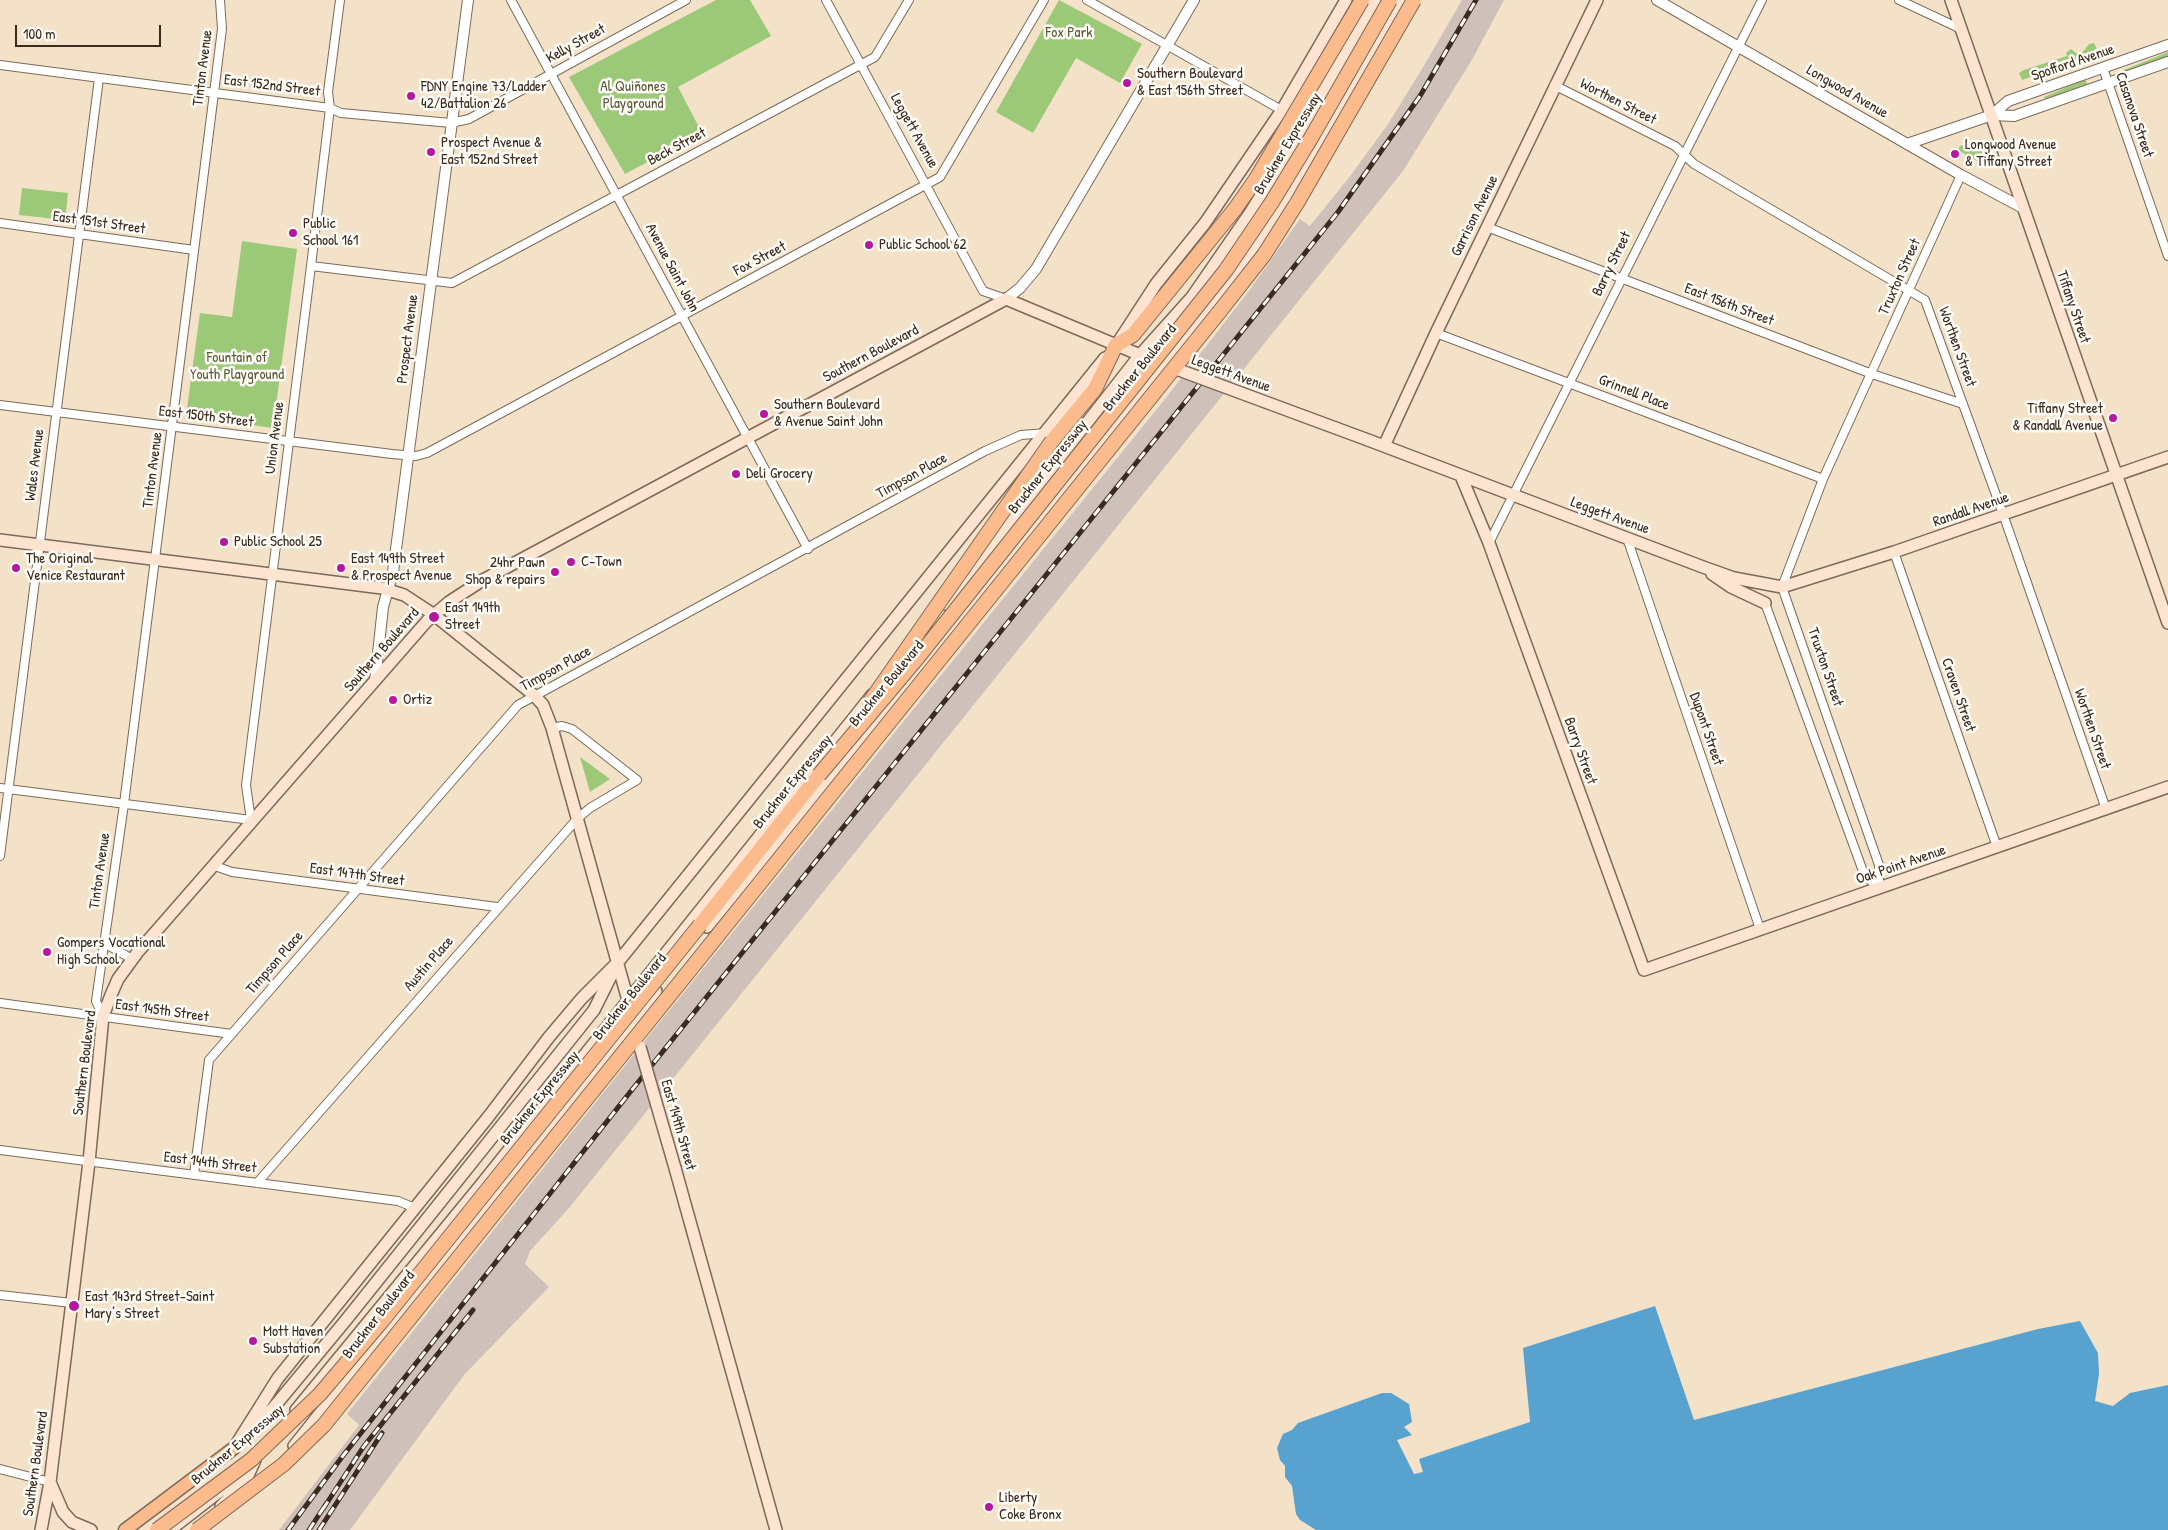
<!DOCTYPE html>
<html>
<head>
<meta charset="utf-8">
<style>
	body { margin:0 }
	#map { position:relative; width:2168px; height:1530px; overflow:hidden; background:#f3e2c7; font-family:"Patrick Hand",sans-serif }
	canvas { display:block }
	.scale { position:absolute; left:15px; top:25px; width:146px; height:22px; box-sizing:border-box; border:2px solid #3b2a1e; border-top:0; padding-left:6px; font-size:15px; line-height:18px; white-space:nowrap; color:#3b2a1e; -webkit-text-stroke:4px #fdfcf7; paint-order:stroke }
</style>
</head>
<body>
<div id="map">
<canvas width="2168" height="1530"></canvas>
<div class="scale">100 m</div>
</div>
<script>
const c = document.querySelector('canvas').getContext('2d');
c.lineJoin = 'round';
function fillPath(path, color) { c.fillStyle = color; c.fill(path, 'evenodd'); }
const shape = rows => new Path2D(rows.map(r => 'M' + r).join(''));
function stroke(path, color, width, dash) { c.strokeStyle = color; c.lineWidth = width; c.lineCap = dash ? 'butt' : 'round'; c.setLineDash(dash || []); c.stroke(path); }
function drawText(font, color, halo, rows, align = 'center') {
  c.font = font + ' "Patrick Hand",sans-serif'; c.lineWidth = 5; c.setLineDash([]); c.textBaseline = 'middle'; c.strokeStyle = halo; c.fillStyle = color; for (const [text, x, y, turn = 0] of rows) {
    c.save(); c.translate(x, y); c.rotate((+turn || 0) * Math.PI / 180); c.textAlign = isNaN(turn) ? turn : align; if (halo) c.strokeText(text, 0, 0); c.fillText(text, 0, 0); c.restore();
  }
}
fillPath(shape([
	[1462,0,1504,0,1473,58,1403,171,569,1208,530,1251,525,1264,549,1287,464,1375,350,1530,279,1530,359,1425,347,1414,651,1033,1165,399,1249,291,1300,219,1310,226,1351,175,1388,124,1422,69]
]), '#cfc1ba');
fillPath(shape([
	[716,0,750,0,771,36,678,87,702,133,625,174,569,77],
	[1059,0,1142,44,1120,83,1076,58,1033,133,996,112],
	[2094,43,2097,49,2106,46,2107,51,2022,80,2019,73,2024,70,2067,56,2066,53,2071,49,2076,53,2082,53,2089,44],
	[2168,52,2168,57,2122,73,2119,72],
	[2085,79,2088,85,2045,99,2044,97],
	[1981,139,1992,163,1990,169,1958,150,1960,146],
	[22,188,68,193,65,220,19,215],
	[242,241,297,249,273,428,186,416,200,313,232,317],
	[580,757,610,779,590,792]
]), '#9cc977');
fillPath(shape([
	[1655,1306,1694,1420,2038,1329,2080,1321,2098,1353,2099,1374,2095,1401,2113,1406,2130,1393,2168,1385,2168,1530,1316,1530,1300,1520,1296,1514,1292,1486,1285,1477,1285,1466,1280,1460,1277,1448,1283,1434,1292,1430,1298,1423,1382,1393,1391,1393,1409,1404,1412,1422,1404,1427,1412,1435,1397,1440,1414,1474,1423,1472,1419,1459,1530,1422,1523,1348]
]), '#58a2d0');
const minor = shape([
	[511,0,808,549],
	[826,0,983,291,1006,299],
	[1087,0,1285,112],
	[1899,0,1961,29],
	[0,65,330,108,341,113,451,123,469,119,686,0],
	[2103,68,2168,256],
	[1554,85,1675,146,1694,164,1925,300,2003,514,2106,809],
	[0,223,194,250],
	[1487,227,1872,374,1963,404],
	[311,266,452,283,875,57,909,0],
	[1436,333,1823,479],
	[0,405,392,454,416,456,427,453,940,177,1044,0],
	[1627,538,1760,929],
	[1489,543,1762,0],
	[1894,552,1997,847],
	[1765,603,1864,874,1879,889],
	[0,788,251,820,246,785,311,266,330,108,328,92,340,0],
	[0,856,99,78],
	[215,866,232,872,497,907],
	[1879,889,1879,865,1782,587,1823,479,1961,175],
	[104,943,132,959],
	[0,1003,232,1034],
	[103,1016,96,1001,124,804,214,93,222,29,220,0],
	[0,1150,398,1201,415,1208],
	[194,1175,209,1060,518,705,985,451,1021,435,1047,433],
	[257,1183,577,819,590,808,637,780,572,729,562,726,552,728],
	[0,1295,72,1303],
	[0,1469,50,1482]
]);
const tertiary = shape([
	[1657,0,1961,175,2023,208],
	[1992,115,2008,101,2168,45],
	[1907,144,1992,115,2014,116,2168,62],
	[1006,299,1020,288,1036,269,1194,0],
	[375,681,383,607,393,572,468,0]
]);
const secondary = shape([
	[1951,0,2168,623],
	[1117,344,1156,284,1205,223,1282,110,1346,0],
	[1368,440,1703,567,1734,578,1782,587,1894,552,2168,457],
	[1384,446,1436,333,1597,0],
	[1461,476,1489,543,1644,970,2168,787],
	[0,540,382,588,404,595,433,614,535,696,543,705,552,728,629,1004],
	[1712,574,1731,587,1765,603],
	[945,604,1140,355,1192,297,1250,213,1305,123,1375,0],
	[707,927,945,640,1251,253,1326,135,1403,0],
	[675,1168,776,1530],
	[296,1410,480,1186,872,695],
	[247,1435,274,1407,346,1320,594,1010,613,972],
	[294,1446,656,991],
	[234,1448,278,1378,489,1116,549,1037,582,998,618,962,1105,358],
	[50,1482,63,1512,72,1522,91,1530],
	[221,1506,246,1480,255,1460],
	[41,1530,50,1482,89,1162,103,1016,111,995,118,979,137,953,427,621,449,602,483,580,1006,299,1145,357],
	[170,1530,242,1474]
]);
const primary = shape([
	[125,1530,234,1448]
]);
const motorway = shape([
	[1052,441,1095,389,1116,345,1133,335,1235,209],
	[700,925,819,775]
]);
stroke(minor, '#7b6a59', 10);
stroke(tertiary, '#7b6a59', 12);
stroke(secondary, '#7b6a59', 14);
stroke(primary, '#7b6a59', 15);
stroke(motorway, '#7b6a59', 16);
stroke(minor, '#fff', 8);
stroke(tertiary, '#fff', 10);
stroke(secondary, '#fde4d1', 11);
stroke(primary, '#fbbb8c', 12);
stroke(motorway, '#fbbb8c', 14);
const rail = shape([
	[323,1509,364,1446,473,1310],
	[288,1530,342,1457,627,1096,1338,212,1420,96,1476,0],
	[309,1530,326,1504],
	[319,1530,382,1433]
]);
stroke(rail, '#3b2a1e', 5);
stroke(rail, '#fdfcf7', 3, [9]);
const secondaryBridge = shape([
	[1179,370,1368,440],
	[640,1047,675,1168]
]);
const motorwayBridge = shape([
	[1235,209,1256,179,1362,0],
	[869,703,1052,441],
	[819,775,919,656,1226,270,1272,202,1311,138,1390,0],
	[157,1530,251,1460,320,1394,382,1321,700,925],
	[197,1530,284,1464,324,1425,1220,311,1264,255,1297,203,1414,0]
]);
stroke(secondaryBridge, '#7b6a59', 14, []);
stroke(motorwayBridge, '#7b6a59', 16, []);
stroke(secondaryBridge, '#fde4d1', 11);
stroke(motorwayBridge, '#fbbb8c', 14);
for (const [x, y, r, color] of [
	[1127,83,5,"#b5179e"],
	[411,96,5,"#b5179e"],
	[431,152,5,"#b5179e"],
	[1955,154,5,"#b5179e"],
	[293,233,5,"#b5179e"],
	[869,245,5,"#b5179e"],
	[764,414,5,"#b5179e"],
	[2113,418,5,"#b5179e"],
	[736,474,5,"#b5179e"],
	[224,542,5,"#b5179e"],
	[571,562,5,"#b5179e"],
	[16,568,5,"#b5179e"],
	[341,568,5,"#b5179e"],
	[555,572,5,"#b5179e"],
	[434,617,6,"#b5179e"],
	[393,700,5,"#b5179e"],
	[47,952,5,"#b5179e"],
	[74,1306,6,"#b5179e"],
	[253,1341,5,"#b5179e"],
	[989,1507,5,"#b5179e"]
]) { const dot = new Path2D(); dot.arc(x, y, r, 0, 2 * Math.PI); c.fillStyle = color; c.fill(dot); stroke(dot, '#fdfcf7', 2); }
drawText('15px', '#585a39', '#fdfcf7', [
	["Fox Park",1069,33],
	["Al Quiñones",633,87],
	["Playground",633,104],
	["Fountain of",237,358],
	["Youth Playground",237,375]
]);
drawText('15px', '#3b2a1e', '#fdfcf7', [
	["Kelly Street",576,44,-29],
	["Spofford Avenue",2073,63,-19],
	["Tinton Avenue",203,68,-83],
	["East 152nd Street",272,86,7],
	["Longwood Avenue",1847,92,30],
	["Worthen Street",1618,102,27],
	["Casanova Street",2134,115,71],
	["Leggett Avenue",914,131,61],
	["Bruckner Expressway",1288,144,-59],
	["Beck Street",677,147,-28],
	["Garrison Avenue",1475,216,-64],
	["East 151st Street",99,223,8],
	["Fox Street",760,259,-28],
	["Barry Street",1612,264,-64],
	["Avenue Saint John",672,268,62],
	["Truxton Street",1900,277,-66],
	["East 156th Street",1729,305,21],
	["Tiffany Street",2073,307,71],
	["Prospect Avenue",408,339,-83],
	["Worthen Street",1957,347,70],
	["Southern Boulevard",871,354,-28],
	["Bruckner Boulevard",1140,368,-51],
	["Leggett Avenue",1231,374,20],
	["Grinnell Place",1634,393,21],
	["East 150th Street",206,417,7],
	["Union Avenue",275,438,-83],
	["Wales Avenue",35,465,-83],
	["Bruckner Expressway",1048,467,-51],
	["Tinton Avenue",153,470,-83],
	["Timpson Place",912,476,-29],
	["Randall Avenue",1971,510,-19],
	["Leggett Avenue",1610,516,20],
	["Southern Boulevard",382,650,-49],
	["Truxton Street",1825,667,71],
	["Timpson Place",556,669,-29],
	["Bruckner Boulevard",887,684,-50],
	["Craven Street",1958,695,71],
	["Dupont Street",1706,729,71],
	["Worthen Street",2092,729,71],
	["Barry Street",1580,751,70],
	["Bruckner Expressway",793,782,-51],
	["Oak Point Avenue",1901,865,-19],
	["Tinton Avenue",100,871,-82],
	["East 147th Street",357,875,8],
	["Timpson Place",275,963,-49],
	["Austin Place",429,964,-49],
	["Bruckner Boulevard",630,997,-51],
	["East 145th Street",162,1011,8],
	["Southern Boulevard",85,1063,-83],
	["Bruckner Expressway",540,1098,-51],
	["East 149th Street",678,1125,74],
	["East 144th Street",210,1163,7],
	["Bruckner Boulevard",379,1315,-52],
	["Bruckner Expressway",238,1445,-40],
	["Southern Boulevard",36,1464,-82]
]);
drawText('15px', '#3b2a1e', '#fdfcf7', [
	["Southern Boulevard",1137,74],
	["& East 156th Street",1137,91],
	["FDNY Engine 73/Ladder",421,87],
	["42/Battalion 26",421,104],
	["Prospect Avenue &",441,143],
	["East 152nd Street",441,160],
	["Longwood Avenue",1965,145],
	["& Tiffany Street",1965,162],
	["Public",303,224],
	["School 161",303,241],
	["Public School 62",879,245],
	["Southern Boulevard",774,405],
	["& Avenue Saint John",774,422],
	["Tiffany Street",2103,409,"right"],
	["& Randall Avenue",2103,426,"right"],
	["Deli Grocery",746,474],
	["Public School 25",234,542],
	["The Original",26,559],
	["Venice Restaurant",26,576],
	["East 149th Street",351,559],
	["& Prospect Avenue",351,576],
	["C-Town",581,562],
	["24hr Pawn",545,563,"right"],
	["Shop & repairs",545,580,"right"],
	["East 149th",445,608],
	["Street",445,625],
	["Ortiz",403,700],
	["Gompers Vocational",57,943],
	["High School",57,960],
	["East 143rd Street–Saint",85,1297],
	["Mary’s Street",85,1314],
	["Mott Haven",263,1332],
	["Substation",263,1349],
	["Liberty",999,1498],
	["Coke Bronx",999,1515]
], 'left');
</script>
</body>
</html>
